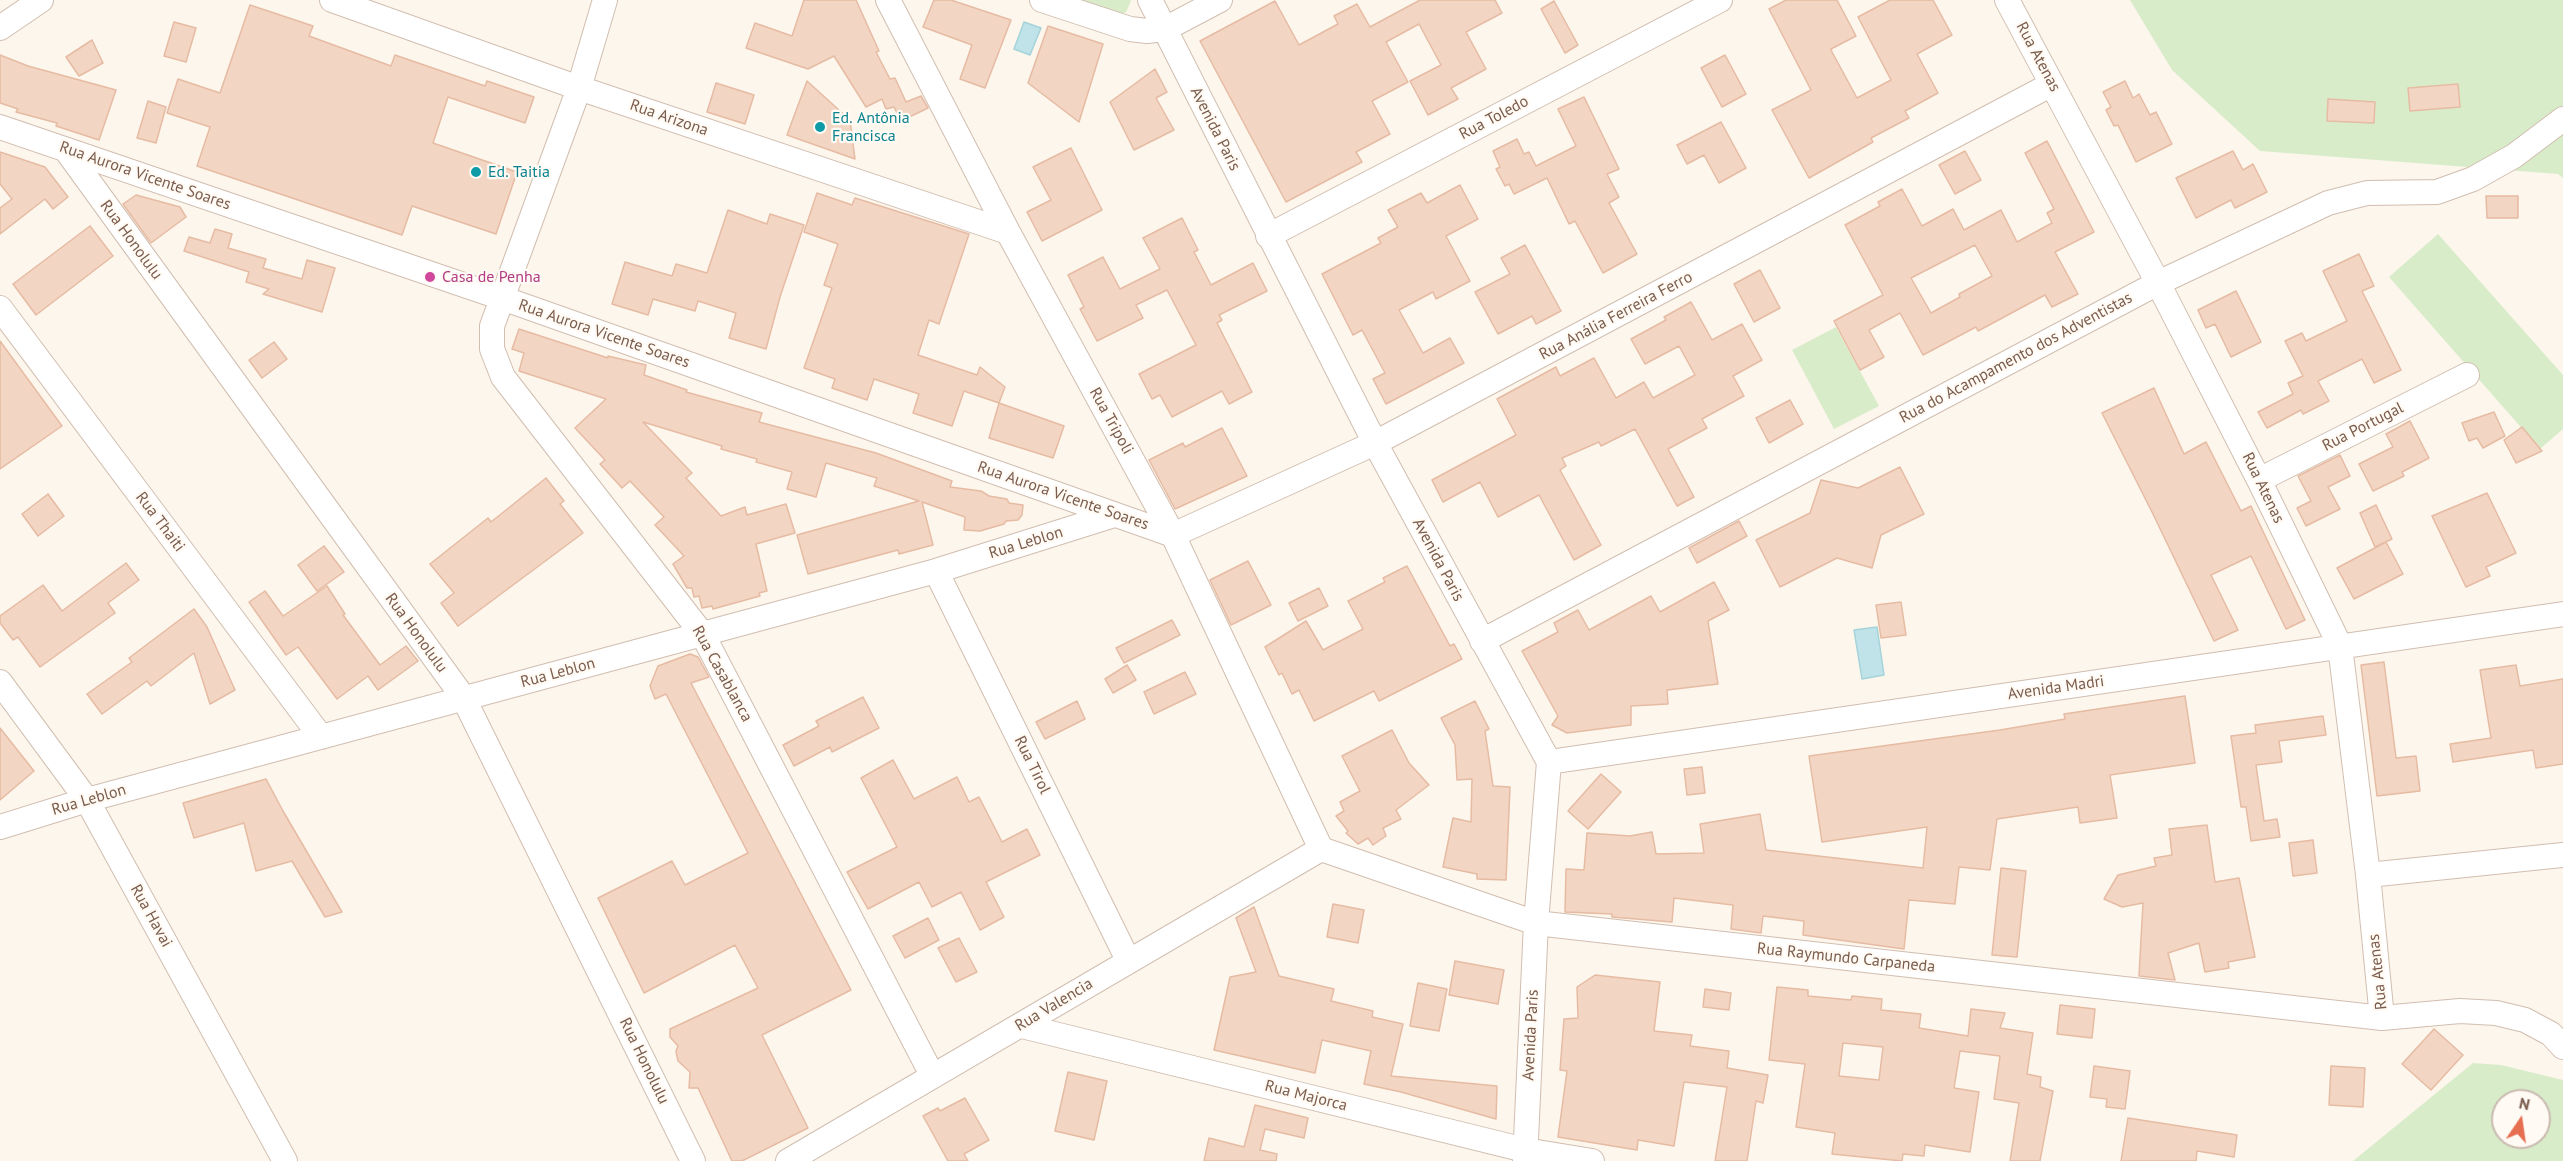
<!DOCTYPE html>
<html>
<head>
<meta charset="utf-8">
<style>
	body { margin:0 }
	#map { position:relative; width:2563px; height:1161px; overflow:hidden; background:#fdf6ec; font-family:"PT Sans",sans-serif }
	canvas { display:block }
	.north { position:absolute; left:2491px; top:1089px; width:60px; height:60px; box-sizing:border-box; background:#fffaf3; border:2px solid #cabbb1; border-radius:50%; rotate:13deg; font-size:16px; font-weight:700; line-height:24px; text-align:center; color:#7a5c4d }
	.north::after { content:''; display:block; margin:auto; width:21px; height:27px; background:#e76f51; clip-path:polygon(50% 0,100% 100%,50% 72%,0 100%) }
</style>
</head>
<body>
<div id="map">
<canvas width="2563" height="1161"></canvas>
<div class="north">N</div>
</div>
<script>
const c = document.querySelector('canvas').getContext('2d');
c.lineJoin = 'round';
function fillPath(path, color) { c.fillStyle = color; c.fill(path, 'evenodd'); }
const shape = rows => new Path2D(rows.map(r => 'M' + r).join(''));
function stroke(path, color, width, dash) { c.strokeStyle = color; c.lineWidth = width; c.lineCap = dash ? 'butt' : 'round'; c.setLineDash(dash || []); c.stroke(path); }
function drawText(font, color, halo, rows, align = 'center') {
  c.font = font + ' "PT Sans",sans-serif'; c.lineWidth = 4.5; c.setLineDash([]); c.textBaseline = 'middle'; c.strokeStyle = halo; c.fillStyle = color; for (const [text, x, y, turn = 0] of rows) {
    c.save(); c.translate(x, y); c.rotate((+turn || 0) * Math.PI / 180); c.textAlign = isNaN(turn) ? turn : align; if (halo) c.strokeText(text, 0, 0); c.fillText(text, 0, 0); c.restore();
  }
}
fillPath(shape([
	[1064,0,1130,0,1131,1,1126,12,1115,17],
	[2130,0,2563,0,2563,178,2558,174,2260,151,2172,70],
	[2438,234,2563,375,2563,429,2540,449,2389,277],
	[1836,327,1879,406,1834,429,1792,350],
	[2473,1063,2501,1065,2563,1080,2563,1161,2353,1161],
	[2503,1101,2539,1101,2539,1137,2503,1137]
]), '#d8ecc9');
const water = shape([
	[1024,22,1041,28,1030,55,1014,49,1024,22],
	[1877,627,1884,675,1862,679,1854,630,1877,627]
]);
fillPath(water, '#bfe3e8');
stroke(water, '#a5d3da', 1.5);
const building = shape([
	[804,0,856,0,879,51,876,52,890,79,895,78,906,102,921,96,928,108,901,121,894,107,886,109,882,99,866,107,834,56,808,69,746,48,755,23,792,36,804,0],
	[934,0,951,0,1011,20,985,88,960,79,972,45,923,27,934,0],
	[1420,0,1495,0,1502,13,1466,32,1486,69,1451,88,1458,99,1428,115,1410,81,1441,65,1419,24,1386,42,1408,82,1372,101,1390,134,1356,152,1362,162,1286,202,1200,41,1275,1,1299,45,1338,24,1334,16,1357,4,1370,27,1420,0],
	[1786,0,1837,0,1856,36,1831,49,1832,52,1857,98,1891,80,1858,17,1890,0,1933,0,1952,35,1917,54,1938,93,1905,111,1909,118,1871,138,1873,142,1809,178,1772,110,1811,90,1769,9,1786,0],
	[1554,1,1578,45,1565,53,1541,9,1554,1],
	[250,5,313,26,309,36,391,66,395,55,485,86,487,81,534,97,525,123,448,97,433,143,517,172,496,234,412,206,402,235,197,166,210,127,167,113,178,79,220,93,250,5],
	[174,22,196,28,186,62,164,56,174,22],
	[1048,26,1103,44,1079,122,1028,83,1048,26],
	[92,40,103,63,79,76,66,57,92,40],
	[0,55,28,66,116,90,99,140,56,126,57,123,16,112,18,109,0,103,0,55],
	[1725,55,1746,94,1722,107,1701,68,1725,55],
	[1155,69,1167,92,1156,98,1174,130,1134,150,1110,102,1155,69],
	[807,81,850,120,855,159,787,135,807,81],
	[2125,81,2133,98,2139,94,2150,115,2156,112,2172,144,2136,162,2118,125,2114,126,2106,110,2111,107,2103,92,2125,81],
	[716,83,754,95,745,124,707,112,716,83],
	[2458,84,2460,107,2410,111,2408,88,2458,84],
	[1584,97,1619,169,1607,174,1619,197,1609,203,1637,254,1603,273,1575,221,1569,224,1547,178,1514,194,1509,184,1505,186,1496,169,1500,167,1493,151,1517,139,1524,154,1529,152,1536,166,1576,146,1558,109,1584,97],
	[2328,99,2375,102,2374,123,2327,121,2328,99],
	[148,101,166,107,156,143,137,138,148,101],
	[1721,122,1746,168,1719,183,1704,155,1687,164,1677,145,1721,122],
	[2047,141,2094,232,2055,252,2078,294,2052,307,2045,295,1978,331,1976,327,1923,355,1900,313,1869,330,1884,357,1860,370,1834,321,1883,295,1845,225,1880,206,1878,202,1902,189,1922,226,1953,209,1964,230,2001,210,2017,242,2052,223,2047,213,2054,209,2025,153,2047,141],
	[1975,245,1992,276,1959,294,1960,297,1931,313,1911,278,1975,245],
	[1071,148,1102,210,1042,241,1027,212,1051,200,1033,167,1071,148],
	[1965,151,1981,180,1955,194,1939,165,1965,151],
	[2233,151,2243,170,2253,164,2267,192,2235,208,2231,200,2196,218,2176,178,2233,151],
	[0,152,45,167,68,197,53,209,45,199,0,234,0,208,12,199,0,184,0,152],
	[1460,185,1478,219,1446,236,1470,281,1436,299,1433,292,1399,310,1423,353,1450,338,1464,363,1386,404,1373,379,1385,373,1362,330,1353,335,1322,274,1381,243,1378,238,1398,227,1388,210,1421,193,1427,203,1460,185],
	[817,193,852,205,855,198,969,234,939,324,929,320,918,355,977,375,980,367,1005,387,999,403,964,391,952,426,913,413,919,394,874,379,867,400,832,388,835,379,804,368,832,288,824,285,838,244,804,232,817,193],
	[136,195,180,207,186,217,151,243,123,204,136,195],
	[2486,196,2518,196,2518,218,2487,218,2486,196],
	[728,210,767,224,770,214,804,225,780,297,766,349,729,338,736,313,698,301,695,311,653,299,648,315,612,304,625,262,672,276,676,264,707,273,728,210],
	[1182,218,1198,250,1194,252,1211,285,1253,263,1267,291,1219,315,1222,320,1217,323,1252,392,1229,404,1222,391,1172,417,1160,395,1152,399,1139,374,1196,345,1167,290,1136,305,1143,318,1097,341,1080,309,1084,307,1068,275,1103,257,1120,289,1160,269,1143,238,1182,218],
	[90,226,113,256,36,315,13,284,90,226],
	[215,229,232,234,228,248,266,259,263,268,302,279,307,260,335,268,322,312,263,294,269,289,246,282,249,272,184,251,189,237,210,243,215,229],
	[1525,245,1561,311,1536,324,1532,316,1498,334,1475,292,1510,274,1501,258,1525,245],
	[2359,254,2374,286,2362,291,2401,370,2374,383,2362,359,2318,381,2329,401,2303,414,2301,410,2267,428,2258,412,2293,394,2288,383,2303,376,2285,341,2302,333,2306,341,2347,321,2323,271,2359,254],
	[1760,270,1780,308,1754,322,1734,284,1760,270],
	[2236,291,2261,342,2231,357,2215,324,2206,328,2198,310,2236,291],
	[1691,302,1712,340,1742,324,1762,360,1733,376,1744,396,1702,419,1707,428,1668,449,1694,497,1677,506,1635,429,1601,446,1599,442,1562,458,1566,466,1560,470,1601,545,1574,560,1539,495,1498,517,1480,482,1443,502,1432,480,1516,435,1497,399,1556,367,1560,376,1594,358,1616,398,1644,382,1653,398,1695,375,1679,346,1645,364,1631,339,1666,320,1664,317,1691,302],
	[519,329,608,358,608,356,646,365,644,375,687,390,686,392,762,413,759,422,876,453,952,481,950,487,981,491,989,496,1007,499,1009,503,1023,505,1022,515,1018,520,1006,521,1004,524,980,531,964,530,965,517,922,502,933,545,899,554,898,550,808,574,797,535,919,501,874,486,877,478,826,463,816,497,787,489,792,472,756,462,757,459,721,449,722,446,643,422,692,473,686,478,721,516,745,507,747,515,786,504,795,533,756,544,767,591,759,593,760,596,713,609,712,606,702,608,699,596,694,597,692,588,687,588,673,564,684,556,655,525,664,517,630,481,622,488,600,464,605,460,575,428,606,399,519,371,524,353,512,349,519,329],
	[0,341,62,426,0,469,0,341],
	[274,342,287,359,262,378,249,360,274,342],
	[2154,388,2184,454,2206,442,2241,511,2251,506,2305,620,2286,629,2251,556,2211,575,2238,630,2214,641,2153,514,2102,413,2154,388],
	[1790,400,1803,424,1769,443,1756,418,1790,400],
	[999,403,1064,426,1053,458,989,438,999,403],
	[2494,412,2505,436,2483,448,2477,438,2469,441,2462,423,2494,412],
	[2410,421,2429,458,2402,472,2404,476,2373,491,2359,464,2393,447,2386,434,2410,421],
	[2522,427,2542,451,2516,463,2504,440,2522,427],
	[1222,428,1247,476,1175,509,1149,460,1183,443,1185,447,1222,428],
	[2340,455,2350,476,2328,487,2340,509,2306,526,2297,508,2311,501,2298,476,2340,455],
	[1900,467,1924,514,1881,535,1872,568,1837,558,1780,587,1756,540,1810,513,1821,480,1858,488,1900,467],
	[546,478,564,501,560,504,583,533,458,626,441,603,454,593,430,564,488,518,491,522,546,478],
	[2487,493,2516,553,2486,567,2490,576,2466,587,2432,516,2487,493],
	[48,494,64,516,38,536,22,514,48,494],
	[2376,505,2392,539,2375,547,2360,513,2376,505],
	[1739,521,1747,536,1697,563,1689,548,1739,521],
	[2386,542,2403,574,2354,599,2337,568,2386,542],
	[324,546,344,572,317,591,298,565,324,546],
	[1248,561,1271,605,1231,625,1210,580,1248,561],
	[126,563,139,580,108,603,115,613,40,667,18,637,13,640,0,623,0,616,43,585,62,611,126,563],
	[1407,566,1450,646,1454,644,1462,659,1379,701,1374,691,1314,721,1299,690,1292,694,1282,673,1279,675,1265,647,1306,621,1323,650,1363,629,1348,601,1385,582,1383,578,1407,566],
	[1714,582,1729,610,1708,621,1718,684,1667,690,1668,704,1631,706,1631,725,1567,733,1552,725,1558,716,1522,651,1558,632,1554,623,1578,610,1589,630,1651,596,1660,612,1714,582],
	[327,586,345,614,343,615,380,665,406,646,418,661,378,690,368,676,337,699,298,647,286,655,249,602,265,591,283,616,327,586],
	[1319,588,1328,606,1298,621,1289,603,1319,588],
	[1901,602,1906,635,1881,638,1876,605,1901,602],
	[194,609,207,627,235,690,210,704,194,653,151,686,147,681,102,714,87,694,132,662,129,658,194,609],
	[1172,620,1180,635,1124,663,1116,648,1172,620],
	[690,654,698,657,709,677,691,683,851,990,762,1035,808,1128,742,1161,732,1161,698,1088,689,1088,690,1072,678,1061,676,1051,678,1046,670,1037,670,1029,758,988,735,945,644,993,598,898,672,861,685,885,748,853,666,694,655,699,650,686,658,666,690,654],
	[2384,662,2396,758,2416,756,2420,791,2377,796,2361,665,2384,662],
	[1127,665,1136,680,1113,693,1105,679,1127,665],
	[2516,665,2520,686,2563,679,2563,764,2536,768,2533,750,2453,762,2450,744,2491,738,2480,670,2516,665],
	[1185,672,1196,694,1154,714,1144,692,1185,672],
	[2185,696,2195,763,2110,775,2117,818,2080,823,2078,807,1997,819,1990,870,1959,867,1955,904,1909,900,1904,949,1803,935,1804,921,1763,916,1761,933,1731,929,1733,905,1674,898,1672,922,1612,917,1612,914,1565,912,1566,869,1584,870,1587,833,1630,836,1652,832,1656,854,1704,853,1700,824,1760,814,1766,850,1923,868,1927,827,1822,842,1809,756,2000,730,2065,719,2064,714,2185,696],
	[863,697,879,728,832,752,830,747,794,766,783,745,819,726,816,721,863,697],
	[1077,701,1085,719,1045,739,1036,722,1077,701],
	[1475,701,1489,729,1485,731,1493,786,1510,787,1506,880,1477,879,1477,874,1443,867,1453,818,1471,822,1472,779,1457,780,1455,745,1441,718,1475,701],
	[2323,716,2326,735,2279,741,2282,762,2256,765,2264,821,2277,819,2280,837,2251,841,2246,807,2241,807,2231,736,2256,733,2255,725,2323,716],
	[0,728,34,771,0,800,0,728],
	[1392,730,1409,763,1429,785,1396,810,1401,819,1383,828,1386,836,1373,845,1368,838,1358,844,1346,833,1348,831,1336,816,1344,811,1340,802,1360,791,1342,756,1392,730],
	[893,760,914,799,957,777,969,802,979,797,1002,842,1027,829,1040,855,986,882,1004,917,980,930,961,892,932,907,919,882,868,909,847,872,897,847,861,778,893,760],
	[1702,767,1705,793,1687,795,1684,769,1702,767],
	[1601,774,1621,792,1588,829,1568,811,1601,774],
	[266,779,283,811,342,912,325,917,292,861,256,871,244,823,194,838,183,803,266,779],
	[2207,825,2215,882,2239,878,2255,957,2228,962,2229,968,2205,972,2199,943,2168,953,2175,980,2139,976,2143,903,2122,907,2104,899,2118,875,2156,866,2154,858,2172,855,2169,829,2207,825],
	[2313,840,2317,873,2293,876,2289,843,2313,840],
	[2001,868,2026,871,2017,957,1992,955,2001,868],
	[1333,904,1364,910,1358,943,1327,937,1333,904],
	[1254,907,1279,976,1334,989,1331,1001,1373,1011,1372,1017,1403,1024,1391,1076,1497,1086,1496,1119,1401,1092,1364,1084,1371,1051,1322,1040,1315,1073,1214,1050,1230,977,1256,972,1236,918,1254,907],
	[928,918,939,940,905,958,893,936,928,918],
	[959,938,977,972,956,982,938,948,959,938],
	[1455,961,1504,970,1498,1004,1449,995,1455,961],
	[1595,975,1660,982,1654,1031,1692,1035,1690,1046,1729,1051,1727,1068,1768,1075,1763,1103,1756,1101,1747,1161,1715,1161,1727,1087,1684,1082,1674,1146,1638,1140,1637,1150,1558,1137,1567,1071,1560,1070,1564,1019,1578,1018,1577,987,1595,975],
	[1418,983,1447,989,1439,1031,1410,1026,1418,983],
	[1777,987,1808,990,1808,996,1851,1000,1852,996,1882,999,1881,1010,1921,1014,1919,1028,1968,1036,1971,1009,2005,1013,2000,1028,2033,1033,2027,1074,2041,1077,2040,1087,2053,1091,2040,1161,2010,1161,2019,1103,1994,1099,2000,1056,1960,1051,1954,1088,1979,1092,1970,1152,1925,1145,1924,1156,1903,1154,1902,1161,1832,1154,1835,1133,1796,1127,1805,1064,1769,1060,1777,987],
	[1843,1043,1883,1047,1879,1080,1839,1076,1843,1043],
	[1705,989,1731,993,1729,1010,1703,1007,1705,989],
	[2060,1005,2095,1009,2092,1038,2057,1034,2060,1005],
	[2434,1029,2463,1055,2431,1090,2402,1064,2434,1029],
	[2094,1066,2130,1071,2125,1109,2106,1107,2107,1099,2090,1097,2094,1066],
	[2331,1066,2365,1068,2363,1107,2329,1105,2331,1066],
	[1068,1072,1107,1081,1094,1140,1055,1131,1068,1072],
	[965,1098,989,1140,964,1154,968,1161,948,1161,923,1116,938,1108,940,1111,965,1098],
	[1255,1105,1308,1118,1304,1138,1265,1129,1260,1150,1277,1154,1276,1161,1204,1161,1209,1138,1244,1147,1255,1105],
	[2128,1118,2237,1135,2234,1157,2197,1151,2196,1161,2121,1161,2128,1118]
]);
fillPath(building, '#f3d5c3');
stroke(building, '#e6bba3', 1.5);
const minor = shape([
	[332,0,579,88,1008,232],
	[605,0,579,88,492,326,492,349,503,377,703,635,932,1075],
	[888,0,1008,232,1173,535,1321,849],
	[1042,0,1130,29,1147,31,1165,29,1220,0],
	[1150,0,1375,443,1549,762,1536,923,1525,1161],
	[2007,0,2158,283,2259,480,2340,646,2368,875,2382,1018],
	[0,28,41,0],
	[0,127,502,298,1173,535,1375,443,2052,84],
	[66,150,463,697,693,1161],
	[1268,236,1720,0],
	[0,308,321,737],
	[2259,480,2467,375],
	[936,571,1128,960],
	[1482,641,2158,283,2328,203,2367,193,2437,192,2473,179,2514,156,2563,119],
	[0,682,87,800,285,1161],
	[1549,762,2563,614],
	[0,827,87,800,936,571,1114,515],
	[1321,849,1536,923,2382,1018,2460,1011,2496,1013,2525,1020,2551,1034,2563,1047],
	[2368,875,2563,855],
	[1022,1026,1525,1150,1592,1161],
	[788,1161,1321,849]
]);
stroke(minor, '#d1beb0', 26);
stroke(minor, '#fff', 24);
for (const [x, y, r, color] of [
	[820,127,6,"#0f9aa8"],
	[476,172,6,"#0f9aa8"],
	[430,277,6,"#d1479c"]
]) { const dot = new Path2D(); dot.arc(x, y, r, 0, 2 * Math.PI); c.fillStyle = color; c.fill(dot); stroke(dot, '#fffaf3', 2); }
drawText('16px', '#7a5c4d', '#fffaf3', [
	["Rua Atenas",2038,57,62],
	["Rua Arizona",669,118,19],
	["Rua Toledo",1494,118,-28],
	["Avenida Paris",1215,129,63],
	["Rua Aurora Vicente Soares",145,176,19],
	["Rua Honolulu",131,240,54],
	["Rua Anália Ferreira Ferro",1616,316,-28],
	["Rua Aurora Vicente Soares",604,334,19],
	["Rua do Acampamento dos Adventistas",2016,358,-28],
	["Rua Tripoli",1111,421,61],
	["Rua Portugal",2363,427,-27],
	["Rua Atenas",2263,488,64],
	["Rua Aurora Vicente Soares",1063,496,19],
	["Rua Thaiti",160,522,53],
	["Rua Leblon",1026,543,-17],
	["Avenida Paris",1438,560,62],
	["Rua Honolulu",416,633,54],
	["Rua Leblon",558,673,-15],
	["Rua Casablanca",722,674,61],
	["Avenida Madri",2056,688,-8],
	["Rua Tirol",1032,765,64],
	["Rua Leblon",89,800,-16],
	["Rua Havai",151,916,61],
	["Rua Raymundo Carpaneda",1846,958,6],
	["Rua Atenas",2378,972,-96],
	["Rua Valencia",1054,1005,-31],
	["Avenida Paris",1531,1035,-87],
	["Rua Honolulu",644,1061,64],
	["Rua Majorca",1306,1096,14]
]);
drawText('16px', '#0d838f', '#fffaf3', [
	["Ed. Antônia",832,118],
	["Francisca",832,136],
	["Ed. Taitia",488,172]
], 'left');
drawText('16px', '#b23c85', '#fffaf3', [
	["Casa de Penha",442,277]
], 'left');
</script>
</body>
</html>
